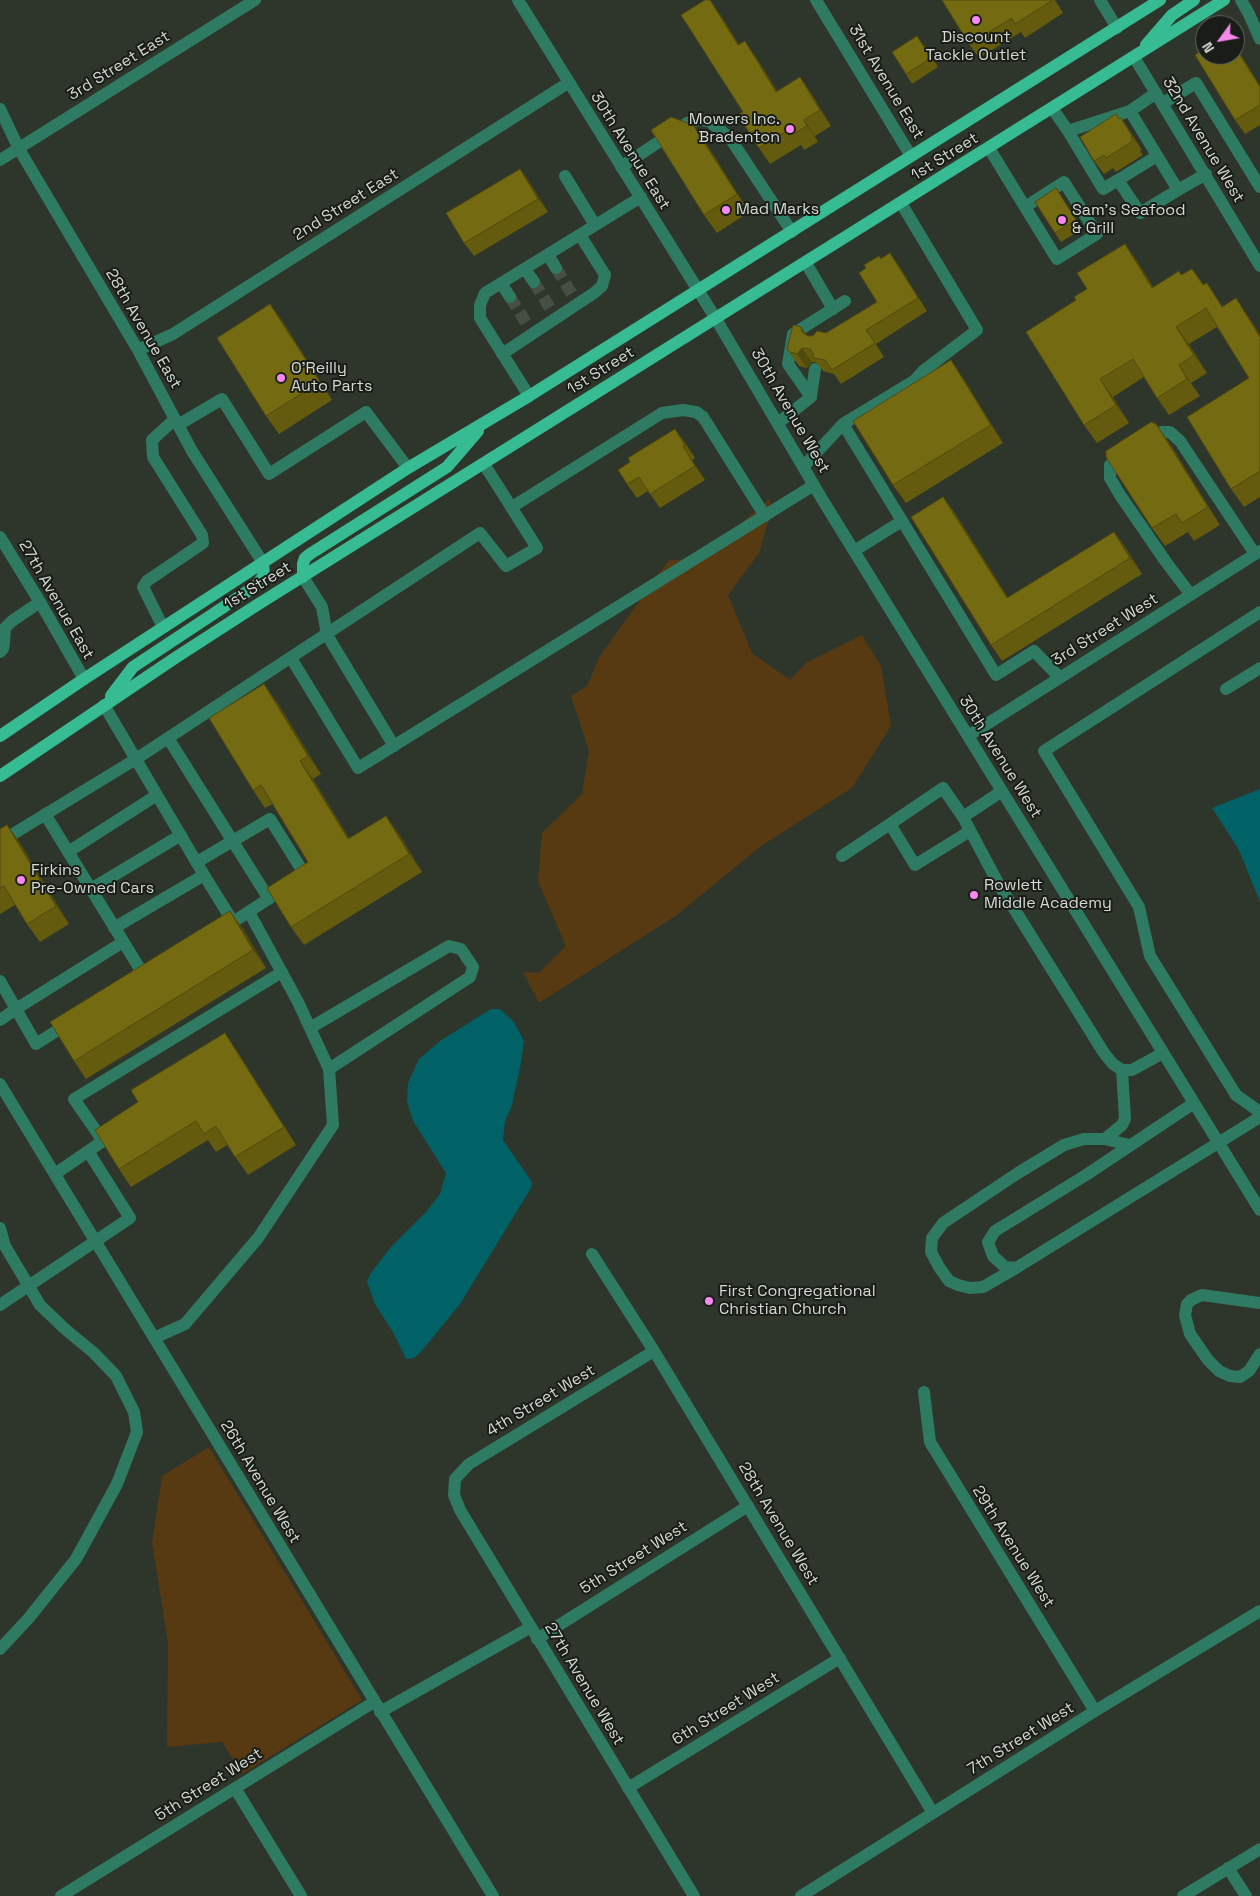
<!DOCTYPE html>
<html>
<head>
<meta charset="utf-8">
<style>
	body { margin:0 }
	#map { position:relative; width:1260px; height:1896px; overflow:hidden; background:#2e352b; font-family:"Space Grotesk",sans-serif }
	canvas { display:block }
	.north { position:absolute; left:1195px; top:15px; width:50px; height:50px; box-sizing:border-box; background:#191c17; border:1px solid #646862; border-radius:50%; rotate:238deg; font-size:14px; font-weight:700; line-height:20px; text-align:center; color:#d4d9d2 }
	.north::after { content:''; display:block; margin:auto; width:18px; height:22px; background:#f788ec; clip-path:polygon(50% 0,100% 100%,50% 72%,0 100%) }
</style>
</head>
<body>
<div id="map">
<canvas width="1260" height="1896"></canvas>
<div class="north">N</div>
</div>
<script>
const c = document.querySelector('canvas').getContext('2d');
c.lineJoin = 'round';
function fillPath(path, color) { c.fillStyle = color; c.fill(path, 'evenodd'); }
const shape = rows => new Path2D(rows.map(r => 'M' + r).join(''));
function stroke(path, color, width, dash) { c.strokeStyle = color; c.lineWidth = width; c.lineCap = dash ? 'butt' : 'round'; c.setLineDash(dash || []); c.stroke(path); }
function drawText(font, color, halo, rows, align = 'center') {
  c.font = font + ' "Space Grotesk",sans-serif'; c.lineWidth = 4; c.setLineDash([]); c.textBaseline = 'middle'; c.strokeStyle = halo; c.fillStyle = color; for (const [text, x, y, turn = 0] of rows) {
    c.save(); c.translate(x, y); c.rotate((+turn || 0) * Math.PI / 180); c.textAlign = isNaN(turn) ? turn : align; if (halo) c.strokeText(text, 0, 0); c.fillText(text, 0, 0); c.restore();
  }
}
fillPath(shape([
	[769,499,772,508,759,553,728,595,752,653,790,680,807,662,862,635,881,666,891,726,852,788,761,846,677,915,539,1003,523,972,539,973,566,946,538,881,542,833,582,794,589,751,571,696,587,686,600,656,669,560,700,559],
	[209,1447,362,1700,242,1774,222,1742,167,1747,168,1643,152,1543,162,1476]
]), '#573912');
fillPath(shape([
	[1260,789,1260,902,1239,850,1212,808],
	[491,1009,500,1009,514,1022,524,1041,521,1063,512,1105,505,1121,503,1140,532,1182,531,1188,460,1304,420,1353,414,1358,406,1359,394,1334,375,1304,367,1282,370,1274,391,1247,426,1212,440,1194,446,1173,413,1121,407,1101,408,1083,419,1059,440,1041]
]), '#006267');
stroke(shape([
	[556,268,573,296],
	[534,282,550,308],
	[510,297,527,324]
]), '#474e44', 12, [12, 6]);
stroke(shape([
	[518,0,716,319,822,499,1260,1210],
	[816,0,911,156],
	[1100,0,1117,28],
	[1241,0,1249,14,1260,39],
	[1134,57,1260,266],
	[1163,103,1196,83,1260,187],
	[1052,108,1068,131,1130,111,1156,93],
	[0,109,19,149,138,350,192,451,263,563],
	[1130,111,1178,190,1140,213,1118,180,1157,156],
	[1068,131,1103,189,1118,180],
	[989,148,1025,207,1057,259,1097,234,1064,182,1025,207],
	[0,160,255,0],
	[621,167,687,123,699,120,709,121,730,138,792,232],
	[565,176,595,225],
	[1178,190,1206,174],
	[548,255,556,268],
	[806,263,833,309],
	[525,269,534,282],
	[501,283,510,297],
	[138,350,173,334,568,83],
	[502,354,594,293,602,286,605,275,580,235],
	[529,396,480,318,480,305,485,293,641,197],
	[811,397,815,369],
	[778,423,811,397,788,364,793,334,845,301],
	[843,424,996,675,1034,651,1060,678],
	[178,425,222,399,269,474,366,412,408,468],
	[1147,439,1161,432,1170,432,1180,441,1255,554],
	[1123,454,1110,465,1110,478,1120,495,1166,562,1191,595],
	[803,467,843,424,914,381,923,371,977,330,901,203],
	[512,507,662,413,683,410,696,412,703,417,765,516],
	[0,537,40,602,84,679],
	[854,551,902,521],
	[303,577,322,607,327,635,394,746],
	[1260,612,1044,751,1139,907,1150,956,1236,1095,1260,1112],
	[163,627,143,587,147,581,203,543,202,535,153,457,152,440,175,419],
	[0,652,3,649,4,643,5,628,12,621,40,602],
	[291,658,358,768,814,485],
	[1226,689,1260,668],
	[104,705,204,875,233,922,305,875,270,819,197,862],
	[968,736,1260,551],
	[168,738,269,899],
	[1002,791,963,817,998,883,1104,1053,1113,1064,1122,1070,1132,1070,1163,1053],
	[45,814,143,974,150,970],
	[963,817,943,788,890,824,915,865,970,831],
	[0,842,136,759,480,533,506,566,537,548,484,464],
	[68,852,157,795],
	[842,856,890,824],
	[91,889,181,835],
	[114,928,204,875],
	[0,981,16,1009,0,1020],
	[69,1023,36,1044,16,1009,123,942],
	[310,1028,449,946,461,949,473,967,470,977,329,1069],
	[0,1084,493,1896],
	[1194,1103,1086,1175,995,1231,988,1242,993,1256,1005,1267,1016,1268,1260,1117],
	[1105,1139,1122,1125,1125,1119,1122,1070],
	[55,1174,103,1141,74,1099,282,972],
	[0,1228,5,1246,40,1305,65,1329,94,1353,116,1376,134,1412,137,1432,117,1484,76,1559,28,1619,0,1649],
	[592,1254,654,1351,933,1813],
	[1016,1268,983,1287,970,1288,958,1285,949,1281,939,1267,931,1252,932,1238,943,1223,1018,1173,1064,1145,1084,1139,1105,1139,1129,1145],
	[1260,1303,1202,1295,1191,1300,1187,1304,1185,1315,1190,1334,1208,1360,1219,1371,1230,1376,1240,1377,1249,1371,1260,1354],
	[0,1305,130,1218,88,1151],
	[154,1338,185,1324,258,1238,333,1125,329,1069,298,1002,249,912],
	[654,1351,469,1464,455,1479,454,1495,460,1510,694,1896],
	[924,1392,930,1442,1095,1711],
	[537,1639,748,1506],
	[380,1712,531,1627],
	[235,1788,301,1896],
	[628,1788,840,1658],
	[1228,1868,1246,1896],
	[61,1896,374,1702],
	[801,1896,1095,1711,1260,1611],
	[1183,1896,1260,1849]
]), '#2f7a62', 12);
stroke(shape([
	[1146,45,1172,15,1194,0],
	[303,577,303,564,305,558,310,554,447,467,478,431],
	[111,696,133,667,257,585,264,575,263,563],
	[0,736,84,679,408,468,529,396,1160,0],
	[0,776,175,658,257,605,1224,0]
]), '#36bb92', 12);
fillPath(shape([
	[942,0,1055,0,1063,13,1025,38,1021,32,979,58,969,44],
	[720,14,739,45,756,57,777,91,800,77,811,93,831,126,815,136,818,142,804,150,801,145,770,164,759,148,743,112],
	[924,45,938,67,912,84,906,74],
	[1260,85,1260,125,1245,134,1235,120],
	[1121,118,1142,150,1140,151,1143,155,1116,172,1113,168,1104,174,1094,161,1120,119],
	[693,125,706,143,749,212,717,233,704,215],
	[520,169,530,183,548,212,474,256,464,243],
	[1056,188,1082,229,1061,242,1055,233],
	[890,253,899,266,927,311,876,344,884,357,841,384,834,374,823,371,816,362,812,362,807,368,799,366,787,349,808,336,826,333,877,302,881,258],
	[1137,261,1153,287,1182,275,1192,269,1204,285,1222,306,1248,316,1260,335,1260,497,1244,507,1231,489,1249,378,1217,327,1189,344,1207,373,1191,383,1200,396,1169,415,1157,398,1144,377,1113,397,1129,423,1097,443,1084,425,1076,300],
	[283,322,332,400,279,434,266,416],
	[963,378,1003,443,906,503,893,485],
	[685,442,695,458,692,460,705,480,660,508,648,491,637,498,627,484],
	[1169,442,1220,525,1194,541,1188,532,1165,546,1152,528],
	[943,497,955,513,1008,598,1114,532,1126,548,1142,574,1002,661,991,645],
	[277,702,321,774,313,779,349,838,399,834,422,872,304,945,291,927,308,862,273,804,265,808,253,790],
	[7,825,20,843,69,924,40,942,27,924,15,905,0,914,0,829],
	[243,929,266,968,86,1079,74,1061],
	[237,1051,296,1145,248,1175,227,1145,216,1152,208,1140,131,1187,119,1169]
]), '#645b0f');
fillPath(shape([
	[710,0,720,14,749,61,738,45],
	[745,41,756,57,788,108,776,92],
	[1235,45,1260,85,1260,87,1235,47],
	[800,77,811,93,831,126,820,110],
	[1121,118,1131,132,1142,150,1132,136],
	[804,120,815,136,818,142,807,126],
	[693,125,706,143,749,212,737,194],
	[520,169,530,183,548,212,538,199],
	[1125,244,1137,261,1165,306,1152,288],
	[890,253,899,266,927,311,918,298],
	[1207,283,1219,301,1234,324,1222,307],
	[1236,298,1260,335,1260,337],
	[270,304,283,322,332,400,320,382],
	[801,327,811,341,802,332],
	[1176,327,1189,344,1207,373,1194,355],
	[802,348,812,362,807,368,797,354],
	[951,360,963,378,1003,443,991,425],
	[1179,365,1191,383,1200,396,1187,379],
	[1100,379,1113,397,1129,423,1116,405],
	[1156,424,1169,442,1220,525,1208,507],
	[675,429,685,442,695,458,685,445],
	[683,446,692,460,705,480,695,466],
	[943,497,955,513,1019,615,1007,598],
	[1114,532,1126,548,1142,574,1130,558],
	[264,684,277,702,321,774,308,756],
	[300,761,313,779,361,857,348,839],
	[386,816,399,834,422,872,409,854],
	[7,825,20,843,69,924,56,906],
	[230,911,243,929,266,968,253,950],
	[225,1033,237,1051,296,1145,284,1127]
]), '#514a0d');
const building = shape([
	[705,0,710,0,738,45,745,41,776,92,800,77,820,110,804,120,807,126,793,134,790,129,759,148,738,115,743,112,681,15,705,0],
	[942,0,1053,0,1015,24,1012,18,969,44,942,0],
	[917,36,931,58,906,74,892,52,917,36],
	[1235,47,1260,87,1260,105,1235,120,1195,55,1205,49,1205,55,1235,55,1235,47],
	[1116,114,1119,119,1121,118,1132,136,1131,137,1133,141,1106,158,1104,155,1094,161,1080,137,1116,114],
	[671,117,693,125,737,194,704,215,651,130,671,117],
	[520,169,538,199,464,243,446,213,520,169],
	[1056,188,1076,220,1055,233,1035,202,1056,188],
	[1125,244,1152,288,1179,271,1181,275,1192,269,1203,285,1207,283,1222,307,1236,298,1260,337,1260,471,1231,489,1187,417,1249,378,1206,308,1176,327,1194,355,1179,365,1187,379,1157,398,1133,359,1100,379,1116,405,1084,425,1026,332,1076,300,1074,297,1087,289,1077,273,1125,244],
	[890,253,918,298,866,330,875,343,832,370,825,360,813,358,813,353,810,349,802,348,797,354,790,352,787,349,793,325,801,327,802,332,808,336,813,336,817,331,826,333,877,302,859,273,866,268,864,265,879,256,881,259,890,253],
	[270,304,320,382,266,416,217,338,270,304],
	[951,360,991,425,893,485,853,421,951,360],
	[1151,422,1156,424,1208,507,1182,523,1176,514,1152,528,1106,457,1106,451,1151,422],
	[675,429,685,445,683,446,695,466,650,494,639,477,627,484,618,470,630,462,628,458,675,429],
	[943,497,1007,598,1114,532,1130,558,991,645,911,517,943,497],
	[264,684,308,756,300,761,348,839,386,816,409,854,291,927,267,888,308,862,261,785,253,790,209,718,264,684],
	[7,825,56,906,27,924,4,886,0,888,0,829,7,825],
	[230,911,253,950,74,1061,50,1022,230,911],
	[225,1033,284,1127,235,1157,216,1126,204,1134,196,1121,119,1169,95,1130,138,1102,131,1090,225,1033]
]);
fillPath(building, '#746a12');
stroke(building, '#514a0d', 1);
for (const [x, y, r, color] of [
	[976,20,5,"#f788ec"],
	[790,129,5,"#f788ec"],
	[726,210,5,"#f788ec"],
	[1062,220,5,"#f788ec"],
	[281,378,5,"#f788ec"],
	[21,880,5,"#f788ec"],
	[974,895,5,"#f788ec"],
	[709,1301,5,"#f788ec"]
]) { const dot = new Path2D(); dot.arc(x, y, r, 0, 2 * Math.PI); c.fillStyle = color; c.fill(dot); stroke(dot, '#191c17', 2); }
drawText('16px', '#d4d9d2', '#191c17', [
	["Discount",976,38,"center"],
	["Tackle Outlet",976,56,"center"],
	["Mowers Inc.",780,120,"right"],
	["Bradenton",780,138,"right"],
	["Mad Marks",736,210],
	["Sam's Seafood",1072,211],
	["& Grill",1072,229],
	["O'Reilly",291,369],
	["Auto Parts",291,387],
	["Firkins",31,871],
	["Pre-Owned Cars",31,889],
	["Rowlett",984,886],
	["Middle Academy",984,904],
	["First Congregational",719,1292],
	["Christian Church",719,1310]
], 'left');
drawText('16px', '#d4d9d2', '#191c17', [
	["3rd Street East",119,66,-32],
	["31st Avenue East",886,82,59],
	["32nd Avenue West",1203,140,59],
	["30th Avenue East",630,151,58],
	["1st Street",945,157,-32],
	["2nd Street East",346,205,-32],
	["28th Avenue East",143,329,60],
	["1st Street",601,371,-32],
	["30th Avenue West",790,411,60],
	["1st Street",258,586,-32],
	["27th Avenue East",56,600,60],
	["3rd Street West",1105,630,-32],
	["30th Avenue West",1000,757,58],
	["4th Street West",541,1401,-31],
	["26th Avenue West",260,1482,59],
	["28th Avenue West",778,1524,59],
	["29th Avenue West",1013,1547,58],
	["5th Street West",634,1558,-32],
	["27th Avenue West",584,1684,59],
	["6th Street West",726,1709,-32],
	["7th Street West",1021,1739,-32],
	["5th Street West",209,1785,-32]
]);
</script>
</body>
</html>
